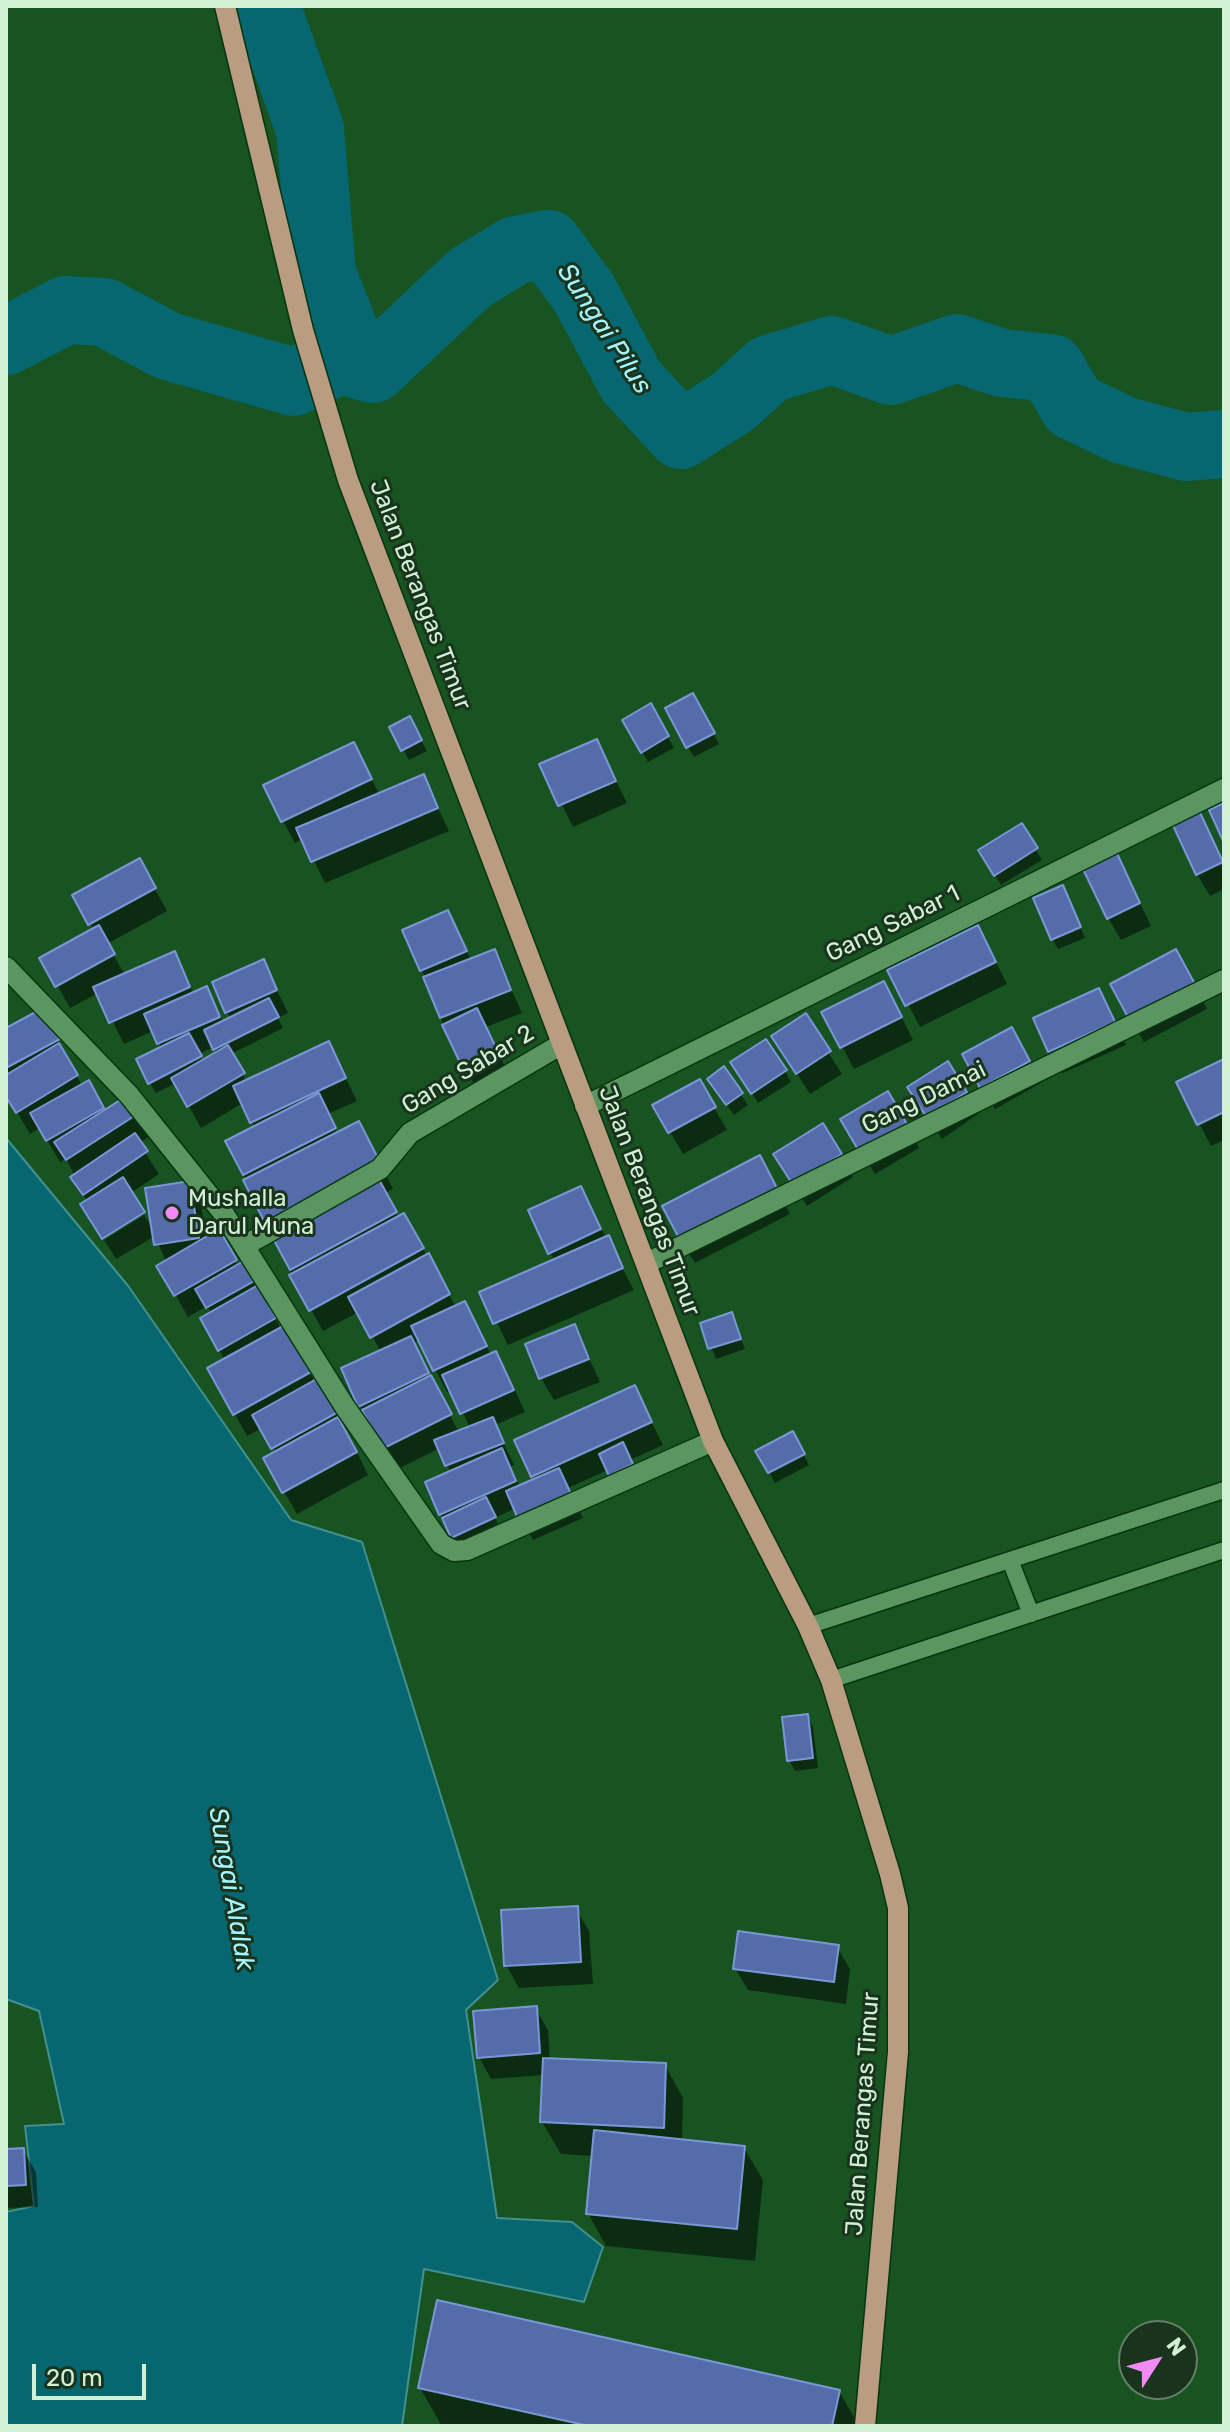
<!DOCTYPE html>
<html>
<head>
<meta charset="utf-8">
<style>
	body { margin:0 }
	#map { position:relative; width:1230px; height:2432px; overflow:hidden; background:#185322; font-family:Rubik,sans-serif }
	canvas { display:block }
	.frame { position:absolute; inset:0; border:8px solid #d2f0d3; pointer-events:none }
	.north { position:absolute; left:1118px; top:2320px; width:80px; height:80px; box-sizing:border-box; background:#1a331d; border:2px solid #647f66; border-radius:50%; rotate:54deg; font-size:22px; font-weight:700; line-height:32px; text-align:center; color:#d2f0d3 }
	.north::after { content:''; display:block; margin:auto; width:28px; height:36px; background:#f18af4; clip-path:polygon(50% 0,100% 100%,50% 72%,0 100%) }
	.scale { position:absolute; left:32px; top:2364px; width:114px; height:36px; box-sizing:border-box; border:4px solid #d2f0d3; border-top:0; padding-left:10px; font-size:24px; line-height:28px; white-space:nowrap; color:#d2f0d3; -webkit-text-stroke:6px #1a331d; paint-order:stroke }
</style>
</head>
<body>
<div id="map">
<canvas width="1230" height="2432"></canvas>
<div class="frame"></div>
<div class="north">N</div>
<div class="scale">20 m</div>
</div>
<script>
const c = document.querySelector('canvas').getContext('2d');
c.lineJoin = 'round';
function fillPath(path, color) { c.fillStyle = color; c.fill(path, 'evenodd'); }
const shape = rows => new Path2D(rows.map(r => 'M' + r).join(''));
function stroke(path, color, width, dash) { c.strokeStyle = color; c.lineWidth = width; c.lineCap = dash ? 'butt' : 'round'; c.setLineDash(dash || []); c.stroke(path); }
function drawText(font, color, halo, rows, align = 'center') {
  c.font = font + ' Rubik,sans-serif'; c.lineWidth = 6; c.setLineDash([]); c.textBaseline = 'middle'; c.strokeStyle = halo; c.fillStyle = color; for (const [text, x, y, turn = 0] of rows) {
    c.save(); c.translate(x, y); c.rotate((+turn || 0) * Math.PI / 180); c.textAlign = isNaN(turn) ? turn : align; if (halo) c.strokeText(text, 0, 0); c.fillText(text, 0, 0); c.restore();
  }
}
const water = shape([
	[6,1138,129,1287,291,1520,362,1542,498,1980,466,2010,497,2218,572,2222,603,2247,584,2302,424,2269,402,2426,6,2426,6,2212,34,2206,25,2126,64,2124,39,2011,6,1999,6,1138]
]);
fillPath(water, '#066771');
stroke(water, '#43908e', 2);
fillPath(shape([
	[693,696,719,744,694,757,688,747],
	[650,706,674,748,648,762,624,721],
	[409,719,427,751,409,760,392,728],
	[596,741,627,803,573,827,542,765],
	[353,745,380,795,423,777,449,831,325,883,303,839,295,843,283,821],
	[1196,808,1224,862,1224,889,1210,896,1197,874],
	[1021,826,1042,860,1001,885,980,851],
	[139,861,167,911,107,944,125,975,174,954,194,994,206,988,224,1023,231,1019,227,1012,263,962,288,1013,278,1018,283,1028,231,1054,247,1082,340,1066,357,1101,328,1114,330,1120,338,1134,371,1146,393,1189,385,1193,399,1218,404,1215,456,1307,464,1303,491,1355,495,1353,508,1375,525,1412,495,1425,514,1465,510,1467,520,1487,536,1480,533,1476,634,1387,663,1445,630,1460,637,1476,617,1485,608,1470,568,1488,583,1518,533,1540,516,1508,495,1518,500,1528,459,1547,441,1514,451,1473,440,1448,396,1470,360,1406,381,1352,359,1312,323,1331,292,1276,228,1142,255,1128,243,1103,201,1128,176,1083,156,1093,150,1083,162,1049,153,1031,124,1044,98,993,70,1008,42,958,94,930,75,896],
	[214,1047,217,1053,203,1062,199,1054],
	[420,1340,447,1392,452,1390,470,1428,459,1432,445,1407,413,1343],
	[1126,874,1151,926,1121,940,1108,918],
	[1068,898,1085,938,1058,949,1052,939],
	[447,912,471,960,494,951,522,1013,486,1027,512,1081,480,1096,444,1026,422,970],
	[990,950,1007,984,920,1027,890,970],
	[1188,973,1207,1009,1144,1042,1131,1020],
	[1099,990,1126,1045,1063,1073,1050,1051],
	[896,1005,913,1040,854,1069,824,1013],
	[805,1016,842,1074,810,1094,787,1058],
	[6,1030,55,1033,82,1086,88,1082,105,1112,127,1098,150,1136,139,1143,159,1174,131,1193,87,1202,66,1158,60,1162,40,1128,30,1134,6,1093],
	[1024,1051,1041,1083,995,1109,982,1087],
	[1224,1061,1224,1140,1211,1146,1178,1083],
	[723,1069,748,1105,734,1115,716,1090],
	[785,1071,791,1082,758,1103,739,1073],
	[699,1082,727,1130,683,1154,655,1106],
	[966,1093,978,1114,942,1139,923,1110],
	[887,1094,919,1148,875,1174,843,1120],
	[822,1126,853,1177,807,1206,789,1176],
	[772,1180,790,1214,695,1263,682,1241],
	[189,1183,201,1205,207,1239,219,1232,238,1267,247,1262,281,1329,284,1328,315,1382,332,1401,368,1475,297,1514,265,1459,276,1453,262,1428,247,1436,210,1369,225,1360,202,1319,212,1314,207,1306,188,1317,159,1266,166,1262,155,1236,116,1259,104,1240,144,1215,154,1230],
	[580,1189,634,1290,508,1345,482,1293,555,1261,550,1253],
	[731,1315,745,1349,716,1359,702,1324],
	[574,1326,600,1382,554,1400,541,1378],
	[792,1433,809,1465,775,1483,758,1452],
	[807,1716,813,1727,818,1768,795,1771,789,1760],
	[576,1909,589,1931,593,1984,519,1988,506,1965],
	[837,1947,850,1969,846,2004,748,1990,735,1968],
	[535,2008,548,2030,550,2060,665,2065,683,2098,682,2141,744,2148,763,2180,755,2261,606,2246,588,2213,593,2156,561,2154,542,2122,544,2075,491,2079,479,2057],
	[23,2150,36,2172,38,2207,6,2208,6,2151],
	[420,2388,839,2391,859,2426,442,2426]
]), '#0007');
stroke(shape([
	[266,6,310,129,322,273,346,335,339,360],
	[6,341,66,310,104,312,168,346,294,382,339,360,373,369,471,277,516,250,548,244,584,293,631,381,681,435,734,401,769,369,832,350,891,371,957,348,1002,363,1051,368,1073,406,1123,430,1186,447,1224,444]
]), '#066771', 68);
const building = shape([
	[693,693,715,733,686,748,665,708,693,693],
	[651,703,669,736,641,753,622,720,651,703],
	[410,716,422,740,401,751,389,727,410,716],
	[597,739,616,781,558,806,539,764,597,739],
	[354,742,372,779,281,822,263,785,354,742],
	[424,774,438,808,311,862,296,828,424,774],
	[1224,803,1224,843,1209,810,1224,803],
	[1197,806,1223,862,1196,875,1170,819,1197,806],
	[1022,823,1038,848,994,876,978,850,1022,823],
	[1115,849,1140,903,1107,919,1081,865,1115,849],
	[140,858,156,888,88,925,72,895,140,858],
	[1063,885,1081,927,1051,940,1033,898,1063,885],
	[448,910,467,951,420,971,402,930,448,910],
	[99,925,115,954,55,987,39,958,99,925],
	[978,925,996,962,905,1006,887,970,978,925],
	[495,949,511,990,440,1018,423,977,495,949],
	[1176,949,1196,986,1130,1021,1110,984,1176,949],
	[175,951,190,987,109,1023,93,987,175,951],
	[264,959,277,990,225,1013,212,982,264,959],
	[884,981,902,1017,840,1048,821,1012,884,981],
	[207,986,220,1017,157,1044,144,1014,207,986],
	[1099,988,1115,1022,1048,1052,1033,1018,1099,988],
	[269,998,279,1017,213,1050,204,1030,269,998],
	[43,1008,60,1039,6,1068,6,1028,43,1008],
	[477,1008,501,1058,466,1075,442,1025,477,1008],
	[806,1013,831,1051,796,1074,771,1036,806,1013],
	[1012,1027,1030,1061,980,1088,962,1054,1012,1027],
	[189,1033,202,1056,148,1084,136,1059,189,1033],
	[766,1039,787,1070,751,1094,730,1062,766,1039],
	[329,1041,346,1078,250,1123,233,1086,329,1041],
	[59,1043,78,1075,16,1113,6,1097,6,1075,59,1043],
	[228,1045,245,1073,187,1107,171,1078,228,1045],
	[1224,1059,1224,1112,1197,1125,1176,1082,1224,1059],
	[948,1061,967,1092,927,1118,907,1087,948,1061],
	[724,1066,743,1093,726,1105,707,1079,724,1066],
	[700,1079,716,1107,668,1133,652,1105,700,1079],
	[89,1080,104,1108,46,1141,30,1113,89,1080],
	[888,1091,908,1126,860,1153,840,1119,888,1091],
	[319,1093,336,1128,243,1175,225,1141,319,1093],
	[128,1095,139,1113,66,1160,54,1142,128,1095],
	[359,1121,382,1166,266,1225,243,1180,359,1121],
	[823,1123,842,1154,793,1185,773,1154,823,1123],
	[135,1133,148,1151,83,1195,70,1177,135,1133],
	[760,1155,779,1192,681,1242,662,1206,760,1155],
	[376,1174,397,1212,290,1270,269,1231,376,1174],
	[123,1177,145,1212,102,1239,80,1204,123,1177],
	[190,1181,199,1238,154,1245,145,1188,190,1181],
	[581,1186,601,1229,548,1254,528,1210,581,1186],
	[404,1213,424,1248,309,1311,289,1275,404,1213],
	[219,1229,237,1260,174,1296,156,1266,219,1229],
	[609,1235,623,1268,493,1324,479,1292,609,1235],
	[429,1253,450,1294,370,1338,348,1297,429,1253],
	[247,1259,258,1279,206,1308,195,1289,247,1259],
	[258,1285,276,1318,218,1351,200,1318,258,1285],
	[465,1301,487,1346,433,1371,411,1326,465,1301],
	[732,1312,741,1339,708,1349,700,1323,732,1312],
	[575,1324,589,1359,539,1379,525,1344,575,1324],
	[285,1325,311,1372,233,1415,207,1368,285,1325],
	[411,1336,429,1373,358,1407,341,1368,411,1336],
	[496,1351,514,1390,460,1414,442,1375,496,1351],
	[431,1375,452,1414,382,1449,362,1410,431,1375],
	[320,1377,340,1411,271,1449,252,1415,320,1377],
	[635,1385,652,1422,531,1477,514,1440,635,1385],
	[338,1417,357,1452,282,1493,263,1458,338,1417],
	[493,1417,504,1443,445,1466,434,1440,493,1417],
	[793,1431,805,1454,768,1473,755,1451,793,1431],
	[623,1442,633,1464,609,1476,599,1454,623,1442],
	[502,1448,516,1481,439,1515,425,1482,502,1448],
	[559,1468,572,1496,518,1519,506,1491,559,1468],
	[486,1497,496,1517,451,1538,442,1518,486,1497],
	[808,1714,813,1758,787,1761,782,1717,808,1714],
	[578,1906,581,1962,504,1966,501,1910,578,1906],
	[738,1931,839,1945,834,1982,733,1969,738,1931],
	[537,2006,540,2053,477,2058,473,2011,537,2006],
	[543,2058,666,2063,664,2128,540,2122,543,2058],
	[594,2130,745,2146,737,2229,586,2214,594,2130],
	[24,2148,26,2185,6,2186,6,2149,24,2148],
	[437,2300,840,2390,832,2426,589,2426,418,2388,437,2300]
]);
fillPath(building, '#546ca9');
stroke(building, '#7b96d6', 2);
const service = shape([
	[1010,1560,1031,1614],
	[808,1626,1224,1490],
	[831,1680,1224,1550]
]);
const minor = shape([
	[6,967,129,1095,224,1214,345,1407,441,1544,454,1551,467,1550,713,1441],
	[585,1106,1224,789],
	[244,1246,380,1169,410,1133,560,1045],
	[647,1263,1224,980]
]);
const primary = shape([
	[225,6,303,330,348,480,713,1441,808,1626,831,1680,890,1874,898,1908,898,2052,865,2426]
]);
stroke(service, '#073611', 19);
stroke(minor, '#073611', 23);
stroke(primary, '#073611', 23);
stroke(service, '#5b9560', 16);
stroke(minor, '#5b9560', 20);
stroke(primary, '#ba9c81', 20);
for (const [x, y, r, color] of [
	[172,1213,8,"#f18af4"]
]) { const dot = new Path2D(); dot.arc(x, y, r, 0, 2 * Math.PI); c.fillStyle = color; c.fill(dot); stroke(dot, '#1a331d', 3); }
drawText('24px', '#d2f0d3', '#1a331d', [
	["Jalan Berangas Timur",420,595,69],
	["Gang Sabar 1",893,924,-26],
	["Gang Sabar 2",468,1070,-31],
	["Gang Damai",924,1098,-26],
	["Jalan Berangas Timur",649,1201,69],
	["Jalan Berangas Timur",863,2114,-86]
]);
drawText('24px', '#d2f0d3', '#1a331d', [
	["Mushalla",188,1199],
	["Darul Muna",188,1227]
], 'left');
drawText('italic 26px', '#a5f3fd', '#1a331d', [
	["Sungai Pilus",604,329,57],
	["Sungai Alalak",231,1889,80]
]);
</script>
</body>
</html>
